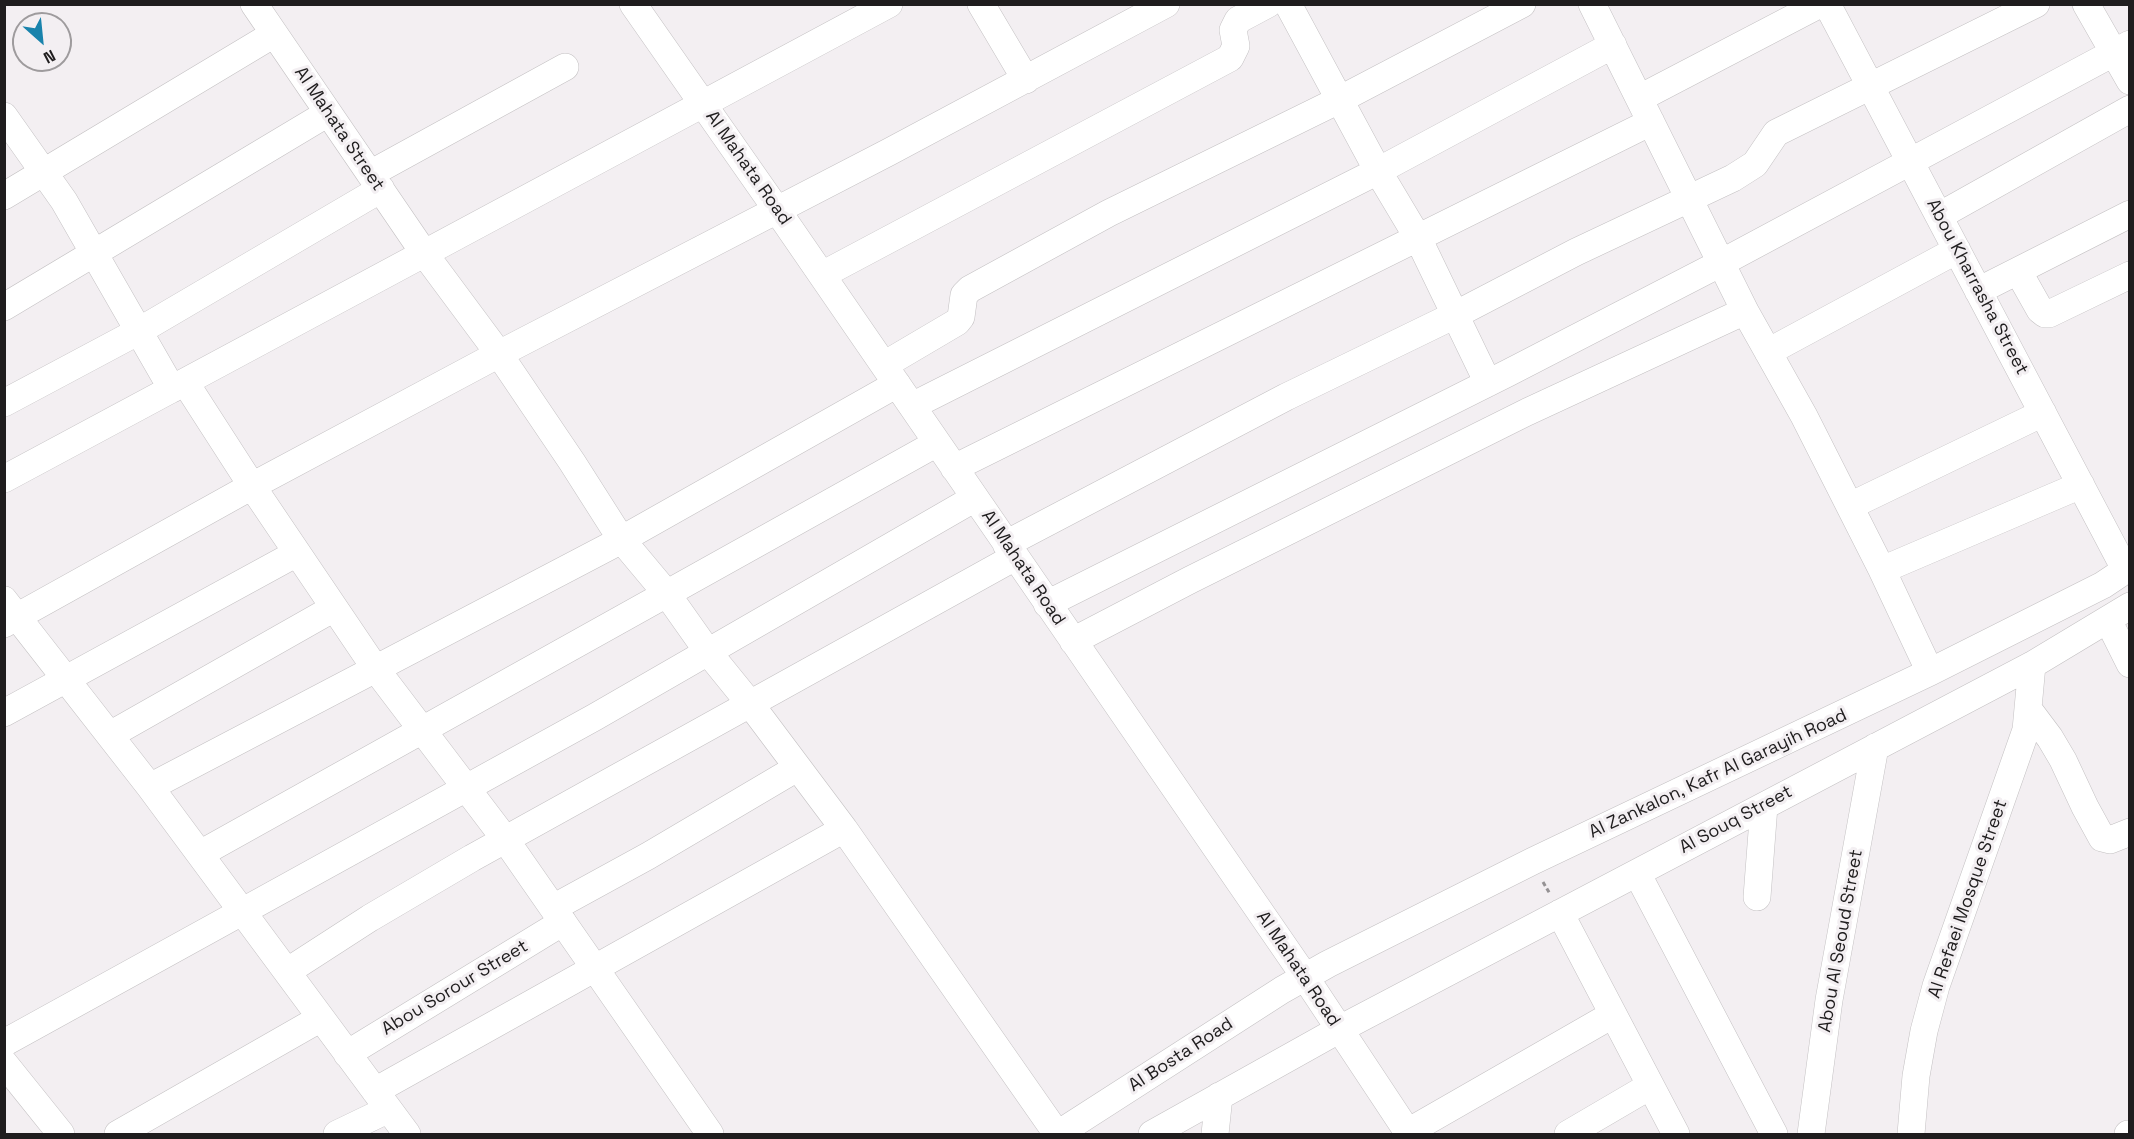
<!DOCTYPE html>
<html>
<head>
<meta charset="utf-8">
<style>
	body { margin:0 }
	#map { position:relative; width:2134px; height:1139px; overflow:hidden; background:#f3eff2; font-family:"Space Grotesk",sans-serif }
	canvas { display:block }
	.frame { position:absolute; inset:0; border:6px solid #1f1d1e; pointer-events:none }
	.north { position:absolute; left:12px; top:12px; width:60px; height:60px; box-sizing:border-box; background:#f3eff2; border:2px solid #9e9b9d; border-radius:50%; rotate:153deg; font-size:16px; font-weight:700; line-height:24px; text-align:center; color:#1f1d1e }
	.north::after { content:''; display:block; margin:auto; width:21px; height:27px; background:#1983ac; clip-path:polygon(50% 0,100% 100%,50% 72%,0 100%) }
</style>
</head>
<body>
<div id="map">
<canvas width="2134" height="1139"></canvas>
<div class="frame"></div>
<div class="north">N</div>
</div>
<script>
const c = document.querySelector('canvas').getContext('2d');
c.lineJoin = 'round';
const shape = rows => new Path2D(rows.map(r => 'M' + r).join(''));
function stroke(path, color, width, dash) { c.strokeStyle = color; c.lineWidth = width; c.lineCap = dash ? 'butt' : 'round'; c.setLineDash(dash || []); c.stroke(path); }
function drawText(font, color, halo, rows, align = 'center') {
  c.font = font + ' "Space Grotesk",sans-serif'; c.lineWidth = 6; c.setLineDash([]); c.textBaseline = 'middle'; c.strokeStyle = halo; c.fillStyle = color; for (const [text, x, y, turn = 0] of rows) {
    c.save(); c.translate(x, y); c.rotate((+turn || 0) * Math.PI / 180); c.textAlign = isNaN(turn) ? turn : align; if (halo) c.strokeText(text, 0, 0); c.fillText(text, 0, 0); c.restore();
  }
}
const minor = shape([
	[254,4,424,253,499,354,572,462,621,539,667,594,708,652,751,705,844,829,1057,1134],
	[633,4,777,210,1305,977,1409,1134],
	[981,4,1026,80],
	[1288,4,1378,171,1418,238,1488,383],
	[1592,4,1745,311,1804,416,1882,570,1930,672],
	[1827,4,2126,571],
	[2086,4,2130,81],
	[1640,98,1820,4],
	[4,116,64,201,172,389],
	[370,174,565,67],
	[4,196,274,34],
	[1939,216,2130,109],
	[2018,271,2040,310,2045,314,2049,314,2130,275],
	[822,275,1230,58,1236,46,1233,30,1238,20,1268,4],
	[1978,291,2130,214],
	[4,307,328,113],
	[1768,352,1957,250],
	[884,365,957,322,961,317,964,295,970,289,1109,213,1339,100,1522,4],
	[185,382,252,486,375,668,505,839,710,1134],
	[4,403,139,331,381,189],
	[912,406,1378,171,1613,45],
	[954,468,1651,122],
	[4,479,889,4],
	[1850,506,2043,413],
	[1006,544,1286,397,1455,315,1576,252,1733,178,1755,164,1776,133,2036,4],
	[1882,570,2081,485],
	[4,600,150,787,407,1134],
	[1047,604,1508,373,1721,263,2130,44],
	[2108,620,2130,664],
	[4,624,252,486,499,354,889,152,1166,4],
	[1073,641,1190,580,1527,412,1745,311],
	[2029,710,2050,738,2063,760,2085,807,2102,838,2110,840,2130,832],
	[4,713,297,553],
	[110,735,334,608],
	[150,787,610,546,897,384],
	[200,854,937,443],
	[1637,873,1774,1134],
	[1757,897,1764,806],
	[553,908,648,856,797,768],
	[1560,913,1676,1134],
	[288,971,370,918,472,858,1015,557],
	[4,1043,595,717,975,498],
	[347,1054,563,922],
	[4,1063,61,1134],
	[375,1091,844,829],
	[1408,1132,1612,1015],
	[118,1134,321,1018],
	[337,1134,387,1110],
	[1058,1134,1282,990,1328,964,1533,861,1930,672,2103,585,2130,567],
	[1152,1134,1340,1029,2032,665,2130,606],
	[1215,1134,1219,1096],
	[1568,1134,1650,1086],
	[1811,1134,1829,1000,1875,747],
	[1911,1134,1916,1076,1924,1031,1936,986,2026,730,2032,665],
	[2128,1134,2130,1134]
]);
stroke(minor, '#c3c0c2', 28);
stroke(shape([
	[1543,882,1550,894]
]), '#959294', 3, [4.5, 3]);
stroke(minor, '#fff', 27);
drawText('18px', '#1f1d1e', '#f3eff2', [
	["Al Mahata Street",339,129,56],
	["Al Mahata Road",748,168,55],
	["Abou Kharrasha Street",1977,287,62],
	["Al Mahata Road",1023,568,56],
	["Al Zankalon, Kafr Al Garayih Road",1718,774,-25],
	["Al Souq Street",1736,820,-28],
	["Al Refaei Mosque Street",1968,899,-71],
	["Abou Al Seoud Street",1841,941,-80],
	["Al Mahata Road",1298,969,56],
	["Abou Sorour Street",455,988,-31],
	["Al Bosta Road",1181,1055,-33]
]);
</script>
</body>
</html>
